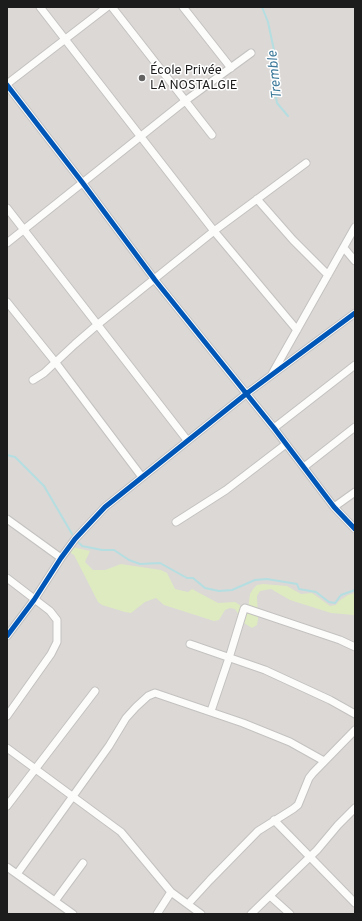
<!DOCTYPE html>
<html>
<head>
<meta charset="utf-8">
<style>
	body { margin:0 }
	#map { position:relative; width:362px; height:921px; overflow:hidden; background:#ece8e4; font-family:Overpass,sans-serif }
	canvas { display:block }
	.frame { position:absolute; inset:0; border:8px solid #1c1c1c; pointer-events:none }
</style>
</head>
<body>
<div id="map">
<canvas width="362" height="921"></canvas>
<div class="frame"></div>
</div>
<script>
const c = document.querySelector('canvas').getContext('2d');
c.lineJoin = 'round';
function fillPath(path, color) { c.fillStyle = color; c.fill(path, 'evenodd'); }
const shape = rows => new Path2D(rows.map(r => 'M' + r).join(''));
function stroke(path, color, width, dash) { c.strokeStyle = color; c.lineWidth = width; c.lineCap = dash ? 'butt' : 'round'; c.setLineDash(dash || []); c.stroke(path); }
function drawText(font, color, halo, rows, align = 'center') {
  c.font = font + ' Overpass,sans-serif'; c.lineWidth = 3; c.setLineDash([]); c.textBaseline = 'middle'; c.strokeStyle = halo; c.fillStyle = color; for (const [text, x, y, turn = 0] of rows) {
    c.save(); c.translate(x, y); c.rotate((+turn || 0) * Math.PI / 180); c.textAlign = isNaN(turn) ? turn : align; if (halo) c.strokeText(text, 0, 0); c.fillText(text, 0, 0); c.restore();
  }
}
fillPath(shape([
	[7,7,355,7,355,914,7,914]
]), '#dbd8d6');
fillPath(shape([
	[72,547,90,551,85,562,93,570,105,570,121,564,161,570,167,573,175,589,188,592,192,589,218,603,235,602,240,605,242,611,248,609,250,594,253,589,257,585,263,584,287,586,301,594,312,593,330,606,336,605,339,601,348,595,355,593,354,615,331,613,290,600,271,589,260,591,257,596,258,619,257,625,252,628,244,623,235,609,230,608,225,610,219,620,214,621,164,605,156,598,145,602,131,613,125,612,102,605,98,602,74,555,69,552]
]), '#deebc0');
stroke(shape([
	[262,7,268,22,275,55,277,67,274,86,277,103,288,116],
	[7,455,15,457,44,486,75,539,82,546,102,550,114,550,129,560,140,564,160,563,187,578,193,578,205,588,219,591,232,590,255,580,267,579,297,584,299,589,316,592,329,602,335,603,341,595,355,590]
]), '#b5dee1', 2);
const minor = shape([
	[40,7,214,231,297,330],
	[112,7,212,135],
	[183,7,231,68],
	[7,84,107,7],
	[7,85,82,182,155,280,274,428,334,507,355,529],
	[257,199,293,240,328,275],
	[7,208,187,440],
	[7,243,185,101,251,53],
	[344,248,355,261],
	[7,302,56,363,142,477],
	[272,374,355,227],
	[33,380,44,373,75,344,97,325,214,231,306,163],
	[274,428,355,365],
	[304,467,355,427],
	[334,507,355,492],
	[7,519,61,558],
	[176,522,226,490,286,444],
	[7,578,50,611,57,620,57,642,51,654,7,716],
	[7,636,34,600,61,558,75,539,105,507,246,394,355,313],
	[190,644,265,670,330,700,355,714],
	[211,711,229,658,244,609,245,608,340,640,355,647],
	[7,748,121,832,171,892,201,914],
	[7,806,95,691],
	[274,820,355,903],
	[7,867,73,914],
	[17,874,109,746,126,718,136,707,148,696,155,693,243,723,290,742,324,761],
	[270,896,290,914],
	[55,901,83,863],
	[188,904,210,880,258,831,293,809,298,805,309,778,313,773,355,730],
	[157,914,171,892],
	[251,914,317,850,338,825,355,808]
]);
stroke(minor, '#c4c2c0', 9);
stroke(minor, '#fcfcfb', 7);
stroke(shape([
	[7,85,82,182,155,280,274,428,334,507,355,529],
	[7,636,34,600,61,558,75,539,105,507,246,394,355,313]
]), '#0057b8', 5);
for (const [x, y, r, color] of [
	[142,78,4,"#656362"]
]) { const dot = new Path2D(); dot.arc(x, y, r, 0, 2 * Math.PI); c.fillStyle = color; c.fill(dot); stroke(dot, '#fff', 1.5); }
drawText('13px', '#1c1c1c', '#fff', [
	["École Privée",150,71],
	["LA NOSTALGIE",150,86]
], 'left');
drawText('italic 14px', '#3c799a', '#fff', [
	["Tremble",276,75,-96]
]);
</script>
</body>
</html>
